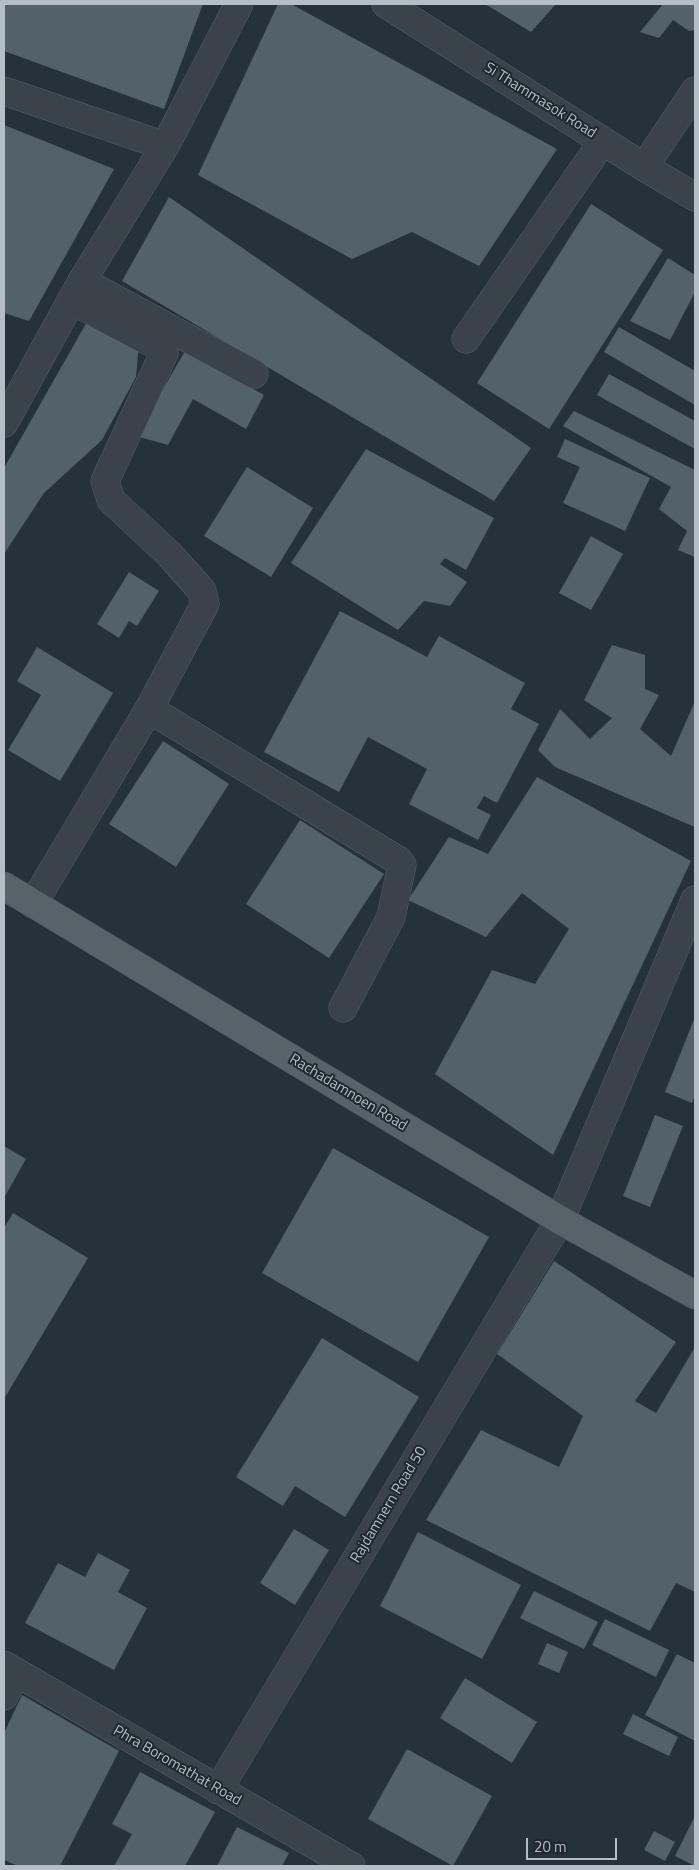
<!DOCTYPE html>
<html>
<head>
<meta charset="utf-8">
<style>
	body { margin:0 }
	#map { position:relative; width:699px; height:1870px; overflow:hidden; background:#263239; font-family:"Titillium Web",sans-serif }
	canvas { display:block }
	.frame { position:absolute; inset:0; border:5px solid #b4bfc5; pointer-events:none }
	.scale { position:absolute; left:526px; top:1838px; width:91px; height:22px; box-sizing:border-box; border:2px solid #b4bfc5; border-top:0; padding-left:6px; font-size:15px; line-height:18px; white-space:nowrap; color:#b4bfc5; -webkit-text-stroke:4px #1e282e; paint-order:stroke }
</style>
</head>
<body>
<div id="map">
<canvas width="699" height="1870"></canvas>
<div class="frame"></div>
<div class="scale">20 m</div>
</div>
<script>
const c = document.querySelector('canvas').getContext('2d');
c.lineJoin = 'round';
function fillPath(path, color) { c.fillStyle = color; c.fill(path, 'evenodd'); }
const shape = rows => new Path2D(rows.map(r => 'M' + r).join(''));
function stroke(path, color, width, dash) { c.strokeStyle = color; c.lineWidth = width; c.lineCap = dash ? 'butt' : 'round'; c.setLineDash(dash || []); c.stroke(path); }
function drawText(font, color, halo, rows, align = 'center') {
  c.font = font + ' "Titillium Web",sans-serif'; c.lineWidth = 4; c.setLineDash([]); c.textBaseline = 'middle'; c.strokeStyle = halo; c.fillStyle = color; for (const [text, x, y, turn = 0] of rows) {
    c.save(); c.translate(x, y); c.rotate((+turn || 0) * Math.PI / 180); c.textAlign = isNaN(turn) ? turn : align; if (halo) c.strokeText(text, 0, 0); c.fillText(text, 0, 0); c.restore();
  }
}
fillPath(shape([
	[4,4,203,4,164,109,4,51],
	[278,4,291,4,557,149,479,266,412,232,352,259,198,175],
	[485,4,556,4,531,32],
	[663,4,695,4,695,30,689,31,673,20,659,38,640,32],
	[4,125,114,169,29,321,4,313],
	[169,197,531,448,494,501,122,281],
	[591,204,663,250,549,429,477,383],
	[668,258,695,275,695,292,670,340,630,321],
	[88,320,139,343,136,377,102,440,44,493,4,554,4,468],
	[619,327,695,371,695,405,604,352],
	[185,351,264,395,246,429,193,399,168,445,136,436],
	[609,374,695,421,695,449,597,395],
	[574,411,695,470,695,557,678,550,687,531,659,509,671,487,563,426],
	[565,439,650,478,625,531,563,503,580,467,557,457],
	[366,449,494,518,466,570,445,558,440,564,467,582,450,606,424,601,398,630,291,563],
	[247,467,313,508,271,577,204,536],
	[591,536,623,554,591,610,559,593],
	[129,572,159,591,137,626,129,621,119,638,97,624],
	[340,611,427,657,439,636,525,683,511,709,539,724,497,803,484,796,477,808,491,815,478,840,409,804,427,769,368,737,339,792,264,752],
	[612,645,645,655,645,689,659,695,640,729,671,756,695,701,695,827,555,767,538,750,560,709,590,739,612,718,584,700],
	[37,647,113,693,60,781,8,750,41,695,17,681],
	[163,741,229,784,176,867,109,824],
	[537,777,691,861,553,1155,435,1074,492,970,535,984,569,929,522,893,486,937,408,900,449,837,488,854],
	[300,820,384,874,329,958,246,904],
	[695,1017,695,1095,692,1103,665,1092],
	[655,1115,683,1126,650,1207,623,1196],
	[4,1146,26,1159,4,1198],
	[333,1148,489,1237,418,1362,262,1273],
	[13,1213,88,1258,4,1399,4,1228],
	[554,1261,676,1342,635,1401,656,1413,695,1347,695,1592,676,1583,650,1631,426,1520,481,1430,559,1467,583,1416,497,1354],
	[322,1338,419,1397,345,1517,295,1486,283,1506,236,1477],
	[294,1529,329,1550,295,1605,260,1583],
	[418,1532,521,1585,482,1659,380,1606],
	[98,1553,130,1570,118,1592,147,1608,114,1670,25,1623,58,1563,85,1577],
	[534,1591,598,1622,584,1649,520,1618],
	[605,1619,669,1650,656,1677,592,1645],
	[547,1643,568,1652,559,1673,538,1664],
	[677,1654,695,1663,695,1741,645,1715],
	[465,1678,537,1722,512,1763,440,1718],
	[22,1695,119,1751,60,1866,18,1866,4,1860,4,1733],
	[633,1714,678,1737,669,1756,623,1734],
	[407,1749,492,1796,453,1866,368,1819],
	[140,1772,215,1812,185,1866,114,1866,132,1834,112,1824],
	[695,1816,695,1866,675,1856],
	[237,1827,289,1853,282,1866,217,1866],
	[654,1831,675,1842,665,1861,644,1850]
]), '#536169');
const minor = shape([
	[386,4,644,167,695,197],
	[4,91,165,146],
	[644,167,695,91],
	[82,281,254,374],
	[71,300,160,347,164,353,105,481,111,500,170,555,202,591,205,604,149,709],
	[466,339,603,141],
	[4,423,82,281,165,146,239,4],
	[33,904,149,709,399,861,402,865,391,917,343,1008],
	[4,1665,351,1866],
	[4,1696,16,1673],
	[218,1790,560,1220,695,900]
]);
const major = shape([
	[4,886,560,1220,695,1295]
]);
stroke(minor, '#576167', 29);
stroke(major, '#454f55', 29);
stroke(minor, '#394349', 28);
stroke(major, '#576369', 28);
drawText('15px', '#b4bfc5', '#1e282e', [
	["Si Thammasok Road",540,101,32],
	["Rachadamnoen Road",348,1093,31],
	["Rajdamnern Road 50",389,1505,-59],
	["Phra Boromathat Road",177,1766,30]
]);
</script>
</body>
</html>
